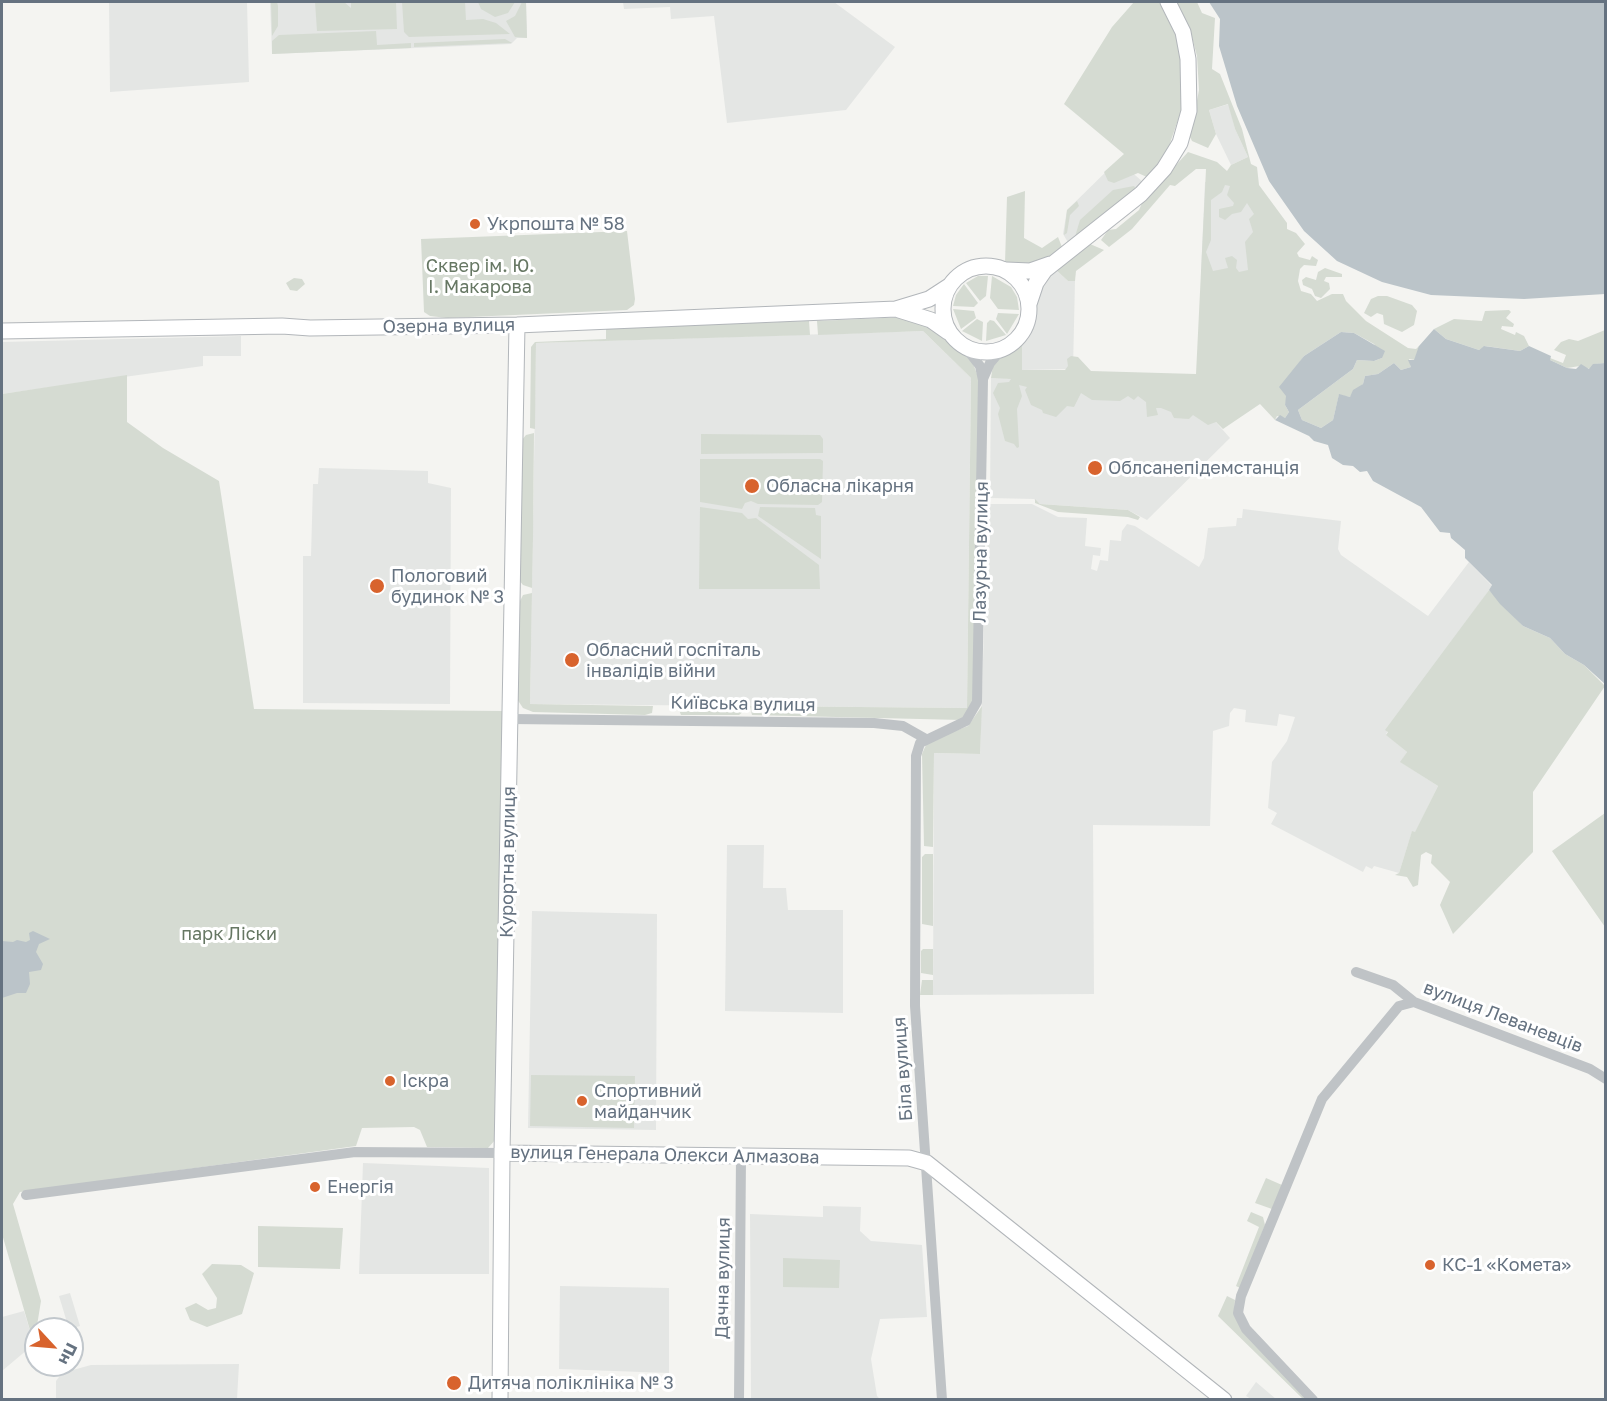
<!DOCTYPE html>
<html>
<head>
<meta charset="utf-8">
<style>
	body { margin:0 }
	#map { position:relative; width:1607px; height:1401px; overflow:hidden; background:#f4f4f1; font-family:"Golos Text",sans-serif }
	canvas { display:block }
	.frame { position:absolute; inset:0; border:3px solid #657280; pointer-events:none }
	.north { position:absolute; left:24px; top:1317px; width:60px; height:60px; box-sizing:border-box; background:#fff; border:2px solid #c1c7cc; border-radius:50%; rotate:116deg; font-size:16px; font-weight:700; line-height:24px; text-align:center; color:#657280 }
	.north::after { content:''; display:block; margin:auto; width:21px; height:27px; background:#d8632d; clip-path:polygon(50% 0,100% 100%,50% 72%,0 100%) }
</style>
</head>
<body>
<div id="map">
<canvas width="1607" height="1401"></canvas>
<div class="frame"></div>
<div class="north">Пн</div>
</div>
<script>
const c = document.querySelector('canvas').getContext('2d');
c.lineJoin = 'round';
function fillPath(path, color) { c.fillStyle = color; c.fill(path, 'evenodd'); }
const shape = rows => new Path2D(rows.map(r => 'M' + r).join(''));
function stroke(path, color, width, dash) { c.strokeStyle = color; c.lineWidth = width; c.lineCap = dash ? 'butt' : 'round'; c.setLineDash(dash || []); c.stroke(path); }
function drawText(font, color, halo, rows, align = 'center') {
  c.font = font + ' "Golos Text",sans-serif'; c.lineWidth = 6; c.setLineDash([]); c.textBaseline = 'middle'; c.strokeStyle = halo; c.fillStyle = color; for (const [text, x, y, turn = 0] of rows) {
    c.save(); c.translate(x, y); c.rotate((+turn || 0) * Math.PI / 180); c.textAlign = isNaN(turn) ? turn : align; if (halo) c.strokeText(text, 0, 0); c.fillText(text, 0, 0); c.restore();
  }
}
fillPath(shape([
	[109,2,247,2,249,82,110,92],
	[270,2,526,2,527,38,517,38,511,44,272,54],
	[623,2,834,2,895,47,846,110,727,123,714,16,671,19,670,7,624,9],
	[1229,104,1235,129,1248,157,1231,165,1216,134,1209,110],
	[1118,160,1144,183,1069,244,1063,234,1067,210],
	[1205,182,1236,183,1255,213,1254,273,1201,272],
	[1055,269,1068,281,1075,281,1073,369,1022,370,1022,338,1031,324,1033,300,1039,285],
	[923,331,971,378,967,708,530,704,536,343],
	[241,336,241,356,203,356,203,366,2,394,2,342],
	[991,378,1159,381,1206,411,1230,438,1147,520,1128,510,1040,504,1034,499,990,498],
	[319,468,428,471,428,483,451,488,450,704,303,703,303,556,311,556,313,484,318,484],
	[988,504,1032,504,1058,517,1087,518,1085,546,1101,548,1100,556,1093,555,1091,569,1097,571,1100,560,1108,561,1110,540,1121,541,1122,531,1127,524,1135,526,1199,567,1204,558,1208,528,1236,526,1237,518,1242,518,1243,509,1341,521,1338,549,1341,555,1428,616,1469,562,1492,586,1386,734,1407,752,1401,762,1438,786,1415,833,1412,832,1399,873,1374,866,1372,869,1366,866,1363,872,1271,824,1277,813,1268,808,1272,762,1287,741,1295,717,1279,714,1277,726,1245,722,1246,710,1234,708,1230,713,1229,726,1213,731,1210,826,1093,825,1094,994,933,995,934,753,980,754],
	[727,845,764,845,763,888,786,888,788,910,843,910,843,1013,725,1011],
	[532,911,657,914,656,1130,528,1128],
	[363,1163,489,1168,489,1274,359,1274],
	[823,1206,861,1207,860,1231,871,1241,922,1245,927,1317,880,1319,871,1359,877,1396,880,1399,751,1399,750,1214,823,1217],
	[560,1286,669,1288,669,1373,559,1369],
	[70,1293,80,1326,69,1329,59,1296],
	[24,1311,34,1344,2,1371,2,1317],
	[239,1364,237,1399,56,1399,56,1381,62,1373,91,1365],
	[1256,1382,1276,1399,1251,1399,1246,1396]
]), '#e4e6e4');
fillPath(shape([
	[271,2,277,2,278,6,278,26,272,36],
	[315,2,344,2,351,8,351,2,396,2,397,29,317,31],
	[402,2,465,2,466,20,483,19,496,23,510,34,409,37,404,32],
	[478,2,515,2,508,13,495,17,481,9],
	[522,2,526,2,527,38,515,37,506,21,515,16],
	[1134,2,1159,2,1175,30,1181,63,1182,108,1166,155,1149,178,1138,173,1114,183,1108,181,1104,172,1124,154,1064,104,1112,27],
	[1177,2,1197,2,1202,13,1215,18,1212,69,1220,74,1242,129,1251,164,1257,167,1259,185,1287,223,1287,229,1296,233,1305,244,1297,253,1299,257,1310,260,1312,256,1318,260,1316,266,1304,265,1300,269,1298,281,1301,291,1311,294,1317,301,1332,294,1343,294,1346,301,1366,321,1408,348,1416,349,1419,346,1419,350,1415,360,1409,359,1411,367,1401,370,1394,363,1378,374,1365,376,1363,384,1350,397,1339,395,1333,420,1321,428,1302,420,1298,410,1353,369,1357,360,1374,361,1382,358,1374,344,1354,333,1341,332,1304,356,1294,370,1285,405,1289,412,1285,418,1277,416,1275,420,1260,404,1223,429,1216,422,1208,425,1193,415,1189,419,1174,418,1171,412,1161,408,1156,408,1158,415,1147,417,1146,402,1138,396,1134,400,1128,396,1120,401,1092,400,1081,393,1074,407,1067,406,1056,417,1043,413,1042,410,1031,405,1025,390,1027,387,1019,385,1022,396,1017,409,1019,447,1017,448,1014,444,1005,441,998,414,1000,408,993,393,998,383,1009,382,1011,379,991,378,993,365,1022,338,1022,370,1065,370,1068,366,1067,359,1071,356,1078,357,1091,371,1196,374,1206,169,1196,169,1175,186,1170,185,1132,229,1109,247,1101,240,1108,230,1116,229,1139,210,1143,201,1188,152,1217,162,1227,171,1231,165,1248,157,1235,129,1228,104,1209,110,1216,134,1208,148,1192,141,1190,137,1199,90,1197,56,1190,30],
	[1225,185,1230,186,1227,195,1234,203,1233,206,1219,209,1219,217,1225,220,1232,214,1241,212,1247,203,1254,214,1249,219,1253,232,1245,242,1248,270,1239,272,1236,268,1237,260,1232,256,1225,258,1228,268,1213,271,1206,252,1211,240,1211,200,1222,192],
	[376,31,377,45,411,43,411,48,272,54,272,41,279,35],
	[505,39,512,43,414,47,414,43],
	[1134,186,1137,190,1074,240,1080,220,1113,190],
	[1025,191,1024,238,1042,248,1058,237,1062,247,1050,257,1029,266,1005,263,1007,197],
	[1077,201,1079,206,1070,215,1067,233,1064,235,1067,210],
	[627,231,635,299,634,305,627,310,447,318,430,316,424,312,421,239],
	[1090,244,1104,250,1076,271,1075,281,1068,281,1055,269],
	[1325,268,1342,274,1342,277,1326,277,1324,281,1329,283,1330,289,1321,298,1315,296,1312,289,1303,285,1302,280,1306,277,1316,280,1318,272],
	[978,276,988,276,986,296,980,301,966,283],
	[992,276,1011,287,1017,297,1019,310,998,309,990,298],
	[294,278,302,279,305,284,297,291,290,290,286,283],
	[964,284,978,303,974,307,953,306,956,295],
	[1378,296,1387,296,1412,305,1417,311,1414,325,1402,332,1384,324,1383,315,1377,313,1371,317,1364,313,1371,299],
	[953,309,974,311,976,318,961,329],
	[1509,310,1511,312,1506,318,1514,324,1513,327,1502,326,1501,329,1515,335,1516,332,1524,336,1529,346,1520,351,1485,346,1479,350,1446,339,1434,329,1454,319,1482,321,1485,311],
	[998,313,1019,314,1007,334,996,319],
	[905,317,918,319,946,336,972,361,979,379,974,704,962,720,752,715,750,706,967,708,971,378,923,331,818,335,817,321],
	[977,319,983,322,982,341,962,331],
	[990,320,994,321,1006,335,986,341,987,323],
	[809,321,810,335,536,343,535,429,530,428,531,347,535,342,606,339,606,328],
	[1605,330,1605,363,1595,364,1590,369,1580,366,1567,368,1550,360,1550,358,1563,363,1566,355,1554,350,1561,342,1569,339,1578,341],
	[127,375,127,422,163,448,219,481,254,709,504,711,496,1139,488,1148,427,1147,420,1130,414,1127,362,1128,356,1146,20,1192,13,1204,41,1301,34,1344,2,1234,2,394],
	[534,433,533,539,532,588,523,585,519,580,522,440,526,435],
	[701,434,820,435,823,439,823,453,701,454],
	[700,459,820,459,823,461,822,502,818,505,758,504,751,501,745,503,742,509,700,502],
	[1035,499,1040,504,1128,510,1140,517,1138,520,1128,517,1058,512,1035,503],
	[700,507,742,513,748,519,756,518,819,565,820,589,699,589],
	[760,507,815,508,816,515,821,516,821,559,758,516],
	[1489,590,1523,626,1550,638,1565,654,1584,665,1605,686,1533,792,1533,852,1453,934,1440,905,1450,882,1431,863,1432,855,1426,852,1421,855,1418,885,1413,887,1407,877,1395,875,1399,873,1412,831,1415,832,1438,786,1400,762,1407,752,1386,735,1388,732,1385,730],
	[532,593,530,704,653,706,652,713,645,715,533,712,523,708,517,699,519,603,523,595],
	[677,705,696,705,745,706,744,711,739,715,681,715],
	[982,706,980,754,934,753,933,847,924,846,922,754,925,747,929,741,968,726],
	[1605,813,1605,927,1552,851],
	[925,854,933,854,933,926,922,924,922,857],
	[923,949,933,949,933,975,921,973,921,951],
	[922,980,933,980,933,995,920,995],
	[531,1075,635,1076,634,1128,530,1126],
	[1266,1178,1282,1185,1272,1209,1255,1203],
	[1251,1212,1263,1217,1265,1225,1240,1288,1236,1286,1259,1227,1247,1221],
	[258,1226,343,1228,340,1269,258,1267],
	[783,1258,840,1260,839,1288,783,1287],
	[212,1264,241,1265,254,1273,242,1314,207,1327,190,1320,185,1308,196,1303,208,1310,216,1308,217,1298,202,1274],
	[1227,1296,1235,1300,1234,1313,1306,1399,1303,1399,1218,1316]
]), '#d5dbd2');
fillPath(shape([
	[1209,2,1605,2,1605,294,1524,299,1431,295,1382,282,1337,261,1304,231,1269,181,1237,106,1219,46,1220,19],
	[1434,329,1446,339,1479,350,1484,346,1520,351,1529,346,1551,356,1550,360,1567,368,1576,369,1581,364,1589,369,1593,364,1605,363,1605,684,1584,665,1565,654,1550,638,1523,626,1500,604,1489,590,1492,585,1465,558,1465,550,1451,538,1450,533,1440,532,1421,507,1373,481,1367,471,1360,472,1353,466,1343,465,1332,458,1328,445,1314,441,1309,436,1275,420,1280,415,1285,418,1289,412,1285,405,1286,396,1279,387,1304,356,1341,332,1354,333,1385,351,1382,358,1374,361,1357,360,1353,369,1298,410,1302,420,1321,428,1333,420,1339,394,1350,397,1353,390,1363,384,1365,376,1378,374,1394,363,1401,370,1411,367,1408,360,1414,360,1419,346],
	[33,931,50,939,39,944,36,952,43,964,41,970,29,972,30,984,26,993,17,993,2,998,2,941,13,942,17,940,26,942,30,940,29,933]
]), '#bbc4c9');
const secondary = shape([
	'943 309a43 43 0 1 1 86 0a43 43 0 1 1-86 0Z',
	[1006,270,1030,271,1050,264],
	[1029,304,1036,283,1045,270,1141,194,1164,169,1180,143,1189,111,1188,59,1183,32,1168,2],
	[899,310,931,320,948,332],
	[2,331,282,326,310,328,517,325,896,309,929,299,949,286],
	[502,1153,909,1158,927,1163,1224,1400],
	[500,1400,502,1153,517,325]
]);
stroke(secondary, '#b2b6ba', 17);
stroke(shape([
	[983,379,990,363,1002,349],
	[511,719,874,723,903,726,926,739],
	[1356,972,1393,985,1414,1002,1590,1069,1606,1079],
	[26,1195,355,1152,502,1153],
	[739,1400,741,1156],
	[942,1400,915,1006,916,756,920,743,966,721,977,702,983,380,980,366,966,348],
	[1313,1400,1246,1329,1238,1313,1241,1296,1322,1099,1399,1006,1414,1002]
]), '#bfc3c6', 10);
stroke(secondary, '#fff', 15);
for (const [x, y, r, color] of [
	[475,224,6,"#d8632d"],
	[1095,468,8,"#d8632d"],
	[752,486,8,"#d8632d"],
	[377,586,8,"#d8632d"],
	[572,660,8,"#d8632d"],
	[390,1081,6,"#d8632d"],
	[582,1101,6,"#d8632d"],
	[315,1187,6,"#d8632d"],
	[1430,1265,6,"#d8632d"],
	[454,1383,8,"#d8632d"]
]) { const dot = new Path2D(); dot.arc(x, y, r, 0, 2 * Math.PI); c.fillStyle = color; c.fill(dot); stroke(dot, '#fff', 2); }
drawText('18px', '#657280', '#fff', [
	["Укрпошта № 58",487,224],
	["Облсанепідемстанція",1108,468],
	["Обласна лікарня",766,486],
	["Пологовий",391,576],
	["будинок № 3",391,597],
	["Обласний госпіталь",586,650],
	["інвалідів війни",586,671],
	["Іскра",402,1081],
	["Спортивний",594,1091],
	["майданчик",594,1112],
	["Енергія",327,1187],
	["КС-1 «Комета»",1442,1265],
	["Дитяча поліклініка № 3",468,1383]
], 'left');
drawText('18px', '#667763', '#fff', [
	["Сквер ім. Ю.",480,266],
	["І. Макарова",480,287],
	["парк Ліски",229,934]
]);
drawText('18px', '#657280', '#fff', [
	["Озерна вулиця",449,326,-1],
	["Лазурна вулиця",981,552,-89],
	["Київська вулиця",743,704,1],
	["Курортна вулиця",508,862,-89],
	["вулиця Леваневців",1503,1017,21],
	["Біла вулиця",903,1069,-94],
	["вулиця Генерала Олекси Алмазова",665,1155,1],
	["Дачна вулиця",723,1278,-89]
]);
</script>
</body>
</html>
